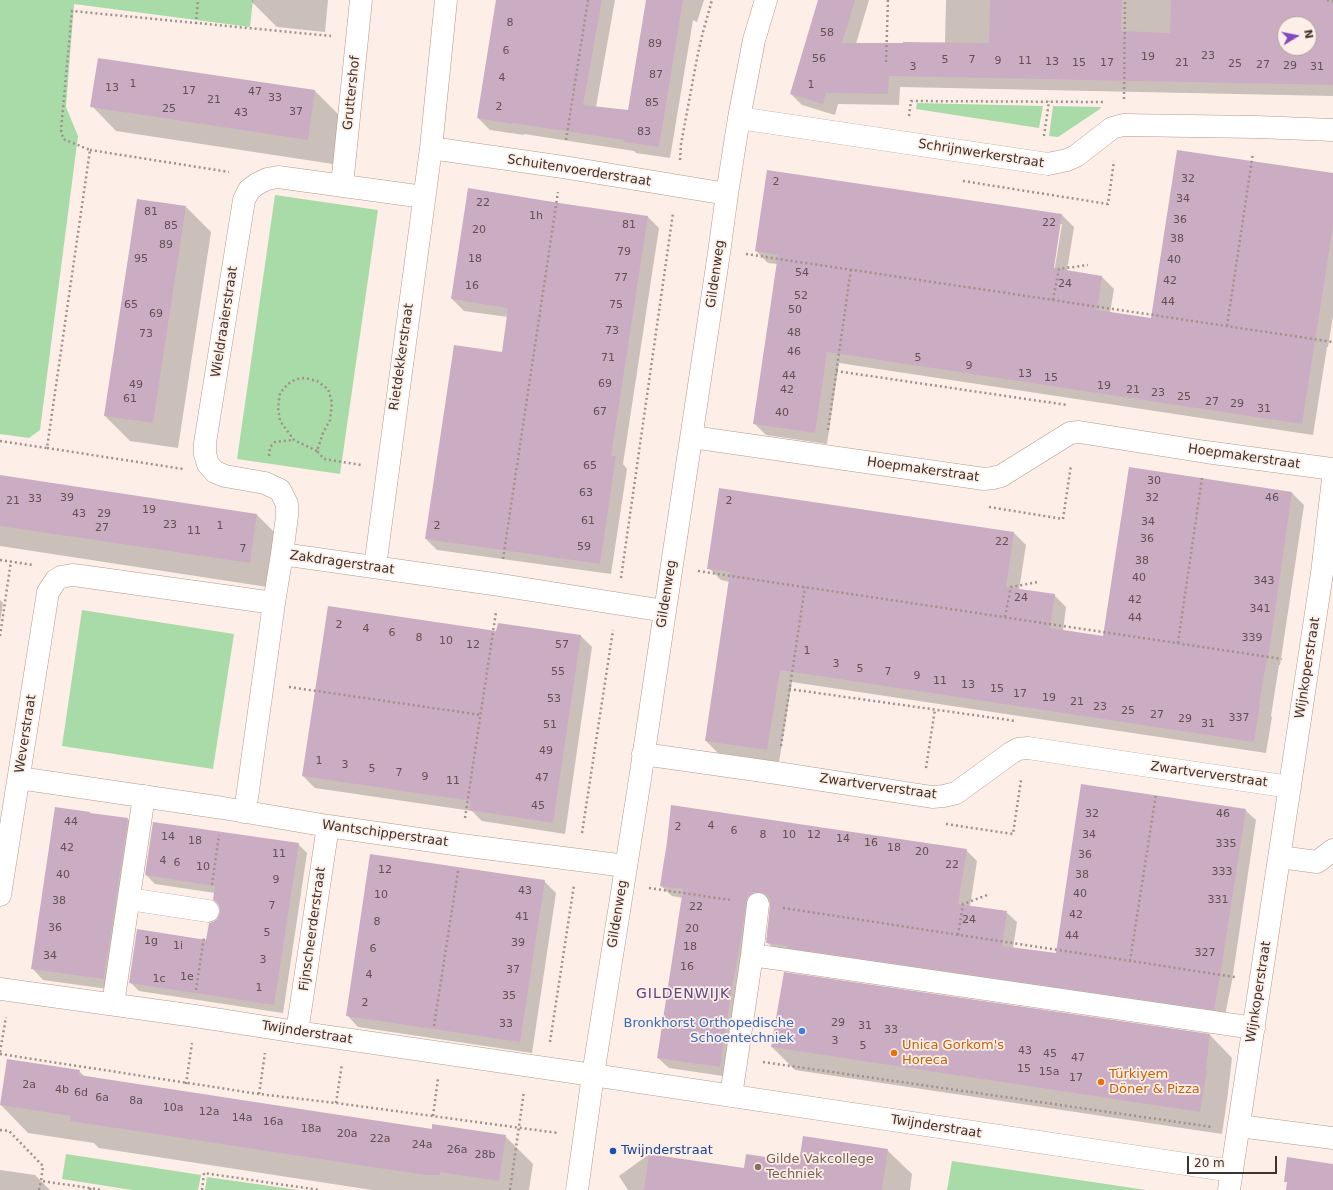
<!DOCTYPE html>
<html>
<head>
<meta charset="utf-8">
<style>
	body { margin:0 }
	#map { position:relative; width:1333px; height:1190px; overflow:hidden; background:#fdefe8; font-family:"DejaVu Sans",sans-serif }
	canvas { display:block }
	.north { position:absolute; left:1277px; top:16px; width:40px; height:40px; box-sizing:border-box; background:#fdefe8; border:1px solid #b1a39c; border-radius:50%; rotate:80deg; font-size:11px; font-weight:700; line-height:16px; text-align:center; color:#3f312b }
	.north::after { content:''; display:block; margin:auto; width:14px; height:18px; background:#814bc2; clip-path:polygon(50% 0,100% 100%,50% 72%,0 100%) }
	.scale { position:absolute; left:1187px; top:1156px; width:90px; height:18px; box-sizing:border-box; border:2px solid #3f312b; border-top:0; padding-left:5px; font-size:12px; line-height:14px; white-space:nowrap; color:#3f312b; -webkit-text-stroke:3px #fdefe8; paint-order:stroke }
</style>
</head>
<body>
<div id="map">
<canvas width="1333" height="1190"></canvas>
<div class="north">N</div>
<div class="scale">20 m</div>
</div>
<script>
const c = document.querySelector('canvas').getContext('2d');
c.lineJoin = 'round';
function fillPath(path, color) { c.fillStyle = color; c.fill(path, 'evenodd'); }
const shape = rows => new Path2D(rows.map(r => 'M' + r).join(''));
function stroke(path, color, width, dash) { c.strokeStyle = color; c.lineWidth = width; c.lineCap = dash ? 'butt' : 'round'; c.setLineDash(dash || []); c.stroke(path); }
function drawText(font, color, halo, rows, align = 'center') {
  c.font = font + ' "DejaVu Sans",sans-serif'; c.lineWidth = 3.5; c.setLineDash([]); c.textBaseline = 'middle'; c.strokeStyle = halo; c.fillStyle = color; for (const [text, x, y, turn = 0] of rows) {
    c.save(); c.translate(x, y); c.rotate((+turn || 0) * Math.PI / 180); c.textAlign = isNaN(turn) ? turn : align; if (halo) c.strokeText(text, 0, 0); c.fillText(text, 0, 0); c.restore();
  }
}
fillPath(shape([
	[0,0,253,0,250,27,74,4,66,107,78,136,40,430,29,438,0,434],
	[917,103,1043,106,1039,128,916,109],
	[1053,106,1101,107,1100,109,1058,137,1049,136],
	[275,195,378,210,340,474,237,459],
	[82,610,234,634,213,769,62,746],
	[66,1154,201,1175,198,1190,132,1190,62,1179],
	[952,1161,1146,1190,947,1190],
	[207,1177,298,1190,205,1190]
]), '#a8dba8');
fillPath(shape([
	[252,0,328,0,325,32,277,27,252,2],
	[497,0,615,0,596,107,629,112,647,0,704,0,697,22,693,20,670,158,636,153,634,151,524,134,524,135,490,130,478,118],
	[819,0,869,0,856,44,945,43,946,0,1333,0,1333,96,900,87,899,105,838,104,835,115,802,105,791,94],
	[1285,24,1309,24,1309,48,1285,48],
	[315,91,340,116,333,164,116,131,92,106],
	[1333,174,1333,316,1328,347,1327,347,1313,435,839,363,827,444,766,435,754,423,777,264,768,263,756,251,1062,215,1074,227,1067,271,1102,277,1114,289,1110,313,1152,319],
	[1060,224,1062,224,1054,273,1052,273],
	[559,204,648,217,659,228,623,464,627,469,611,574,437,550,426,539,503,354,508,317,464,311,452,299],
	[186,207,211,232,178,448,130,441,105,416],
	[1129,468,1292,493,1304,505,1280,665,1279,665,1271,716,1272,717,1266,753,792,682,779,762,718,753,706,741,730,582,721,580,709,568,1014,533,1026,545,1019,590,1054,595,1066,607,1063,631,1104,637],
	[0,476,257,515,282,540,274,588,0,546],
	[0,600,3,603,0,622],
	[497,632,581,636,592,647,565,834,482,821,472,811,315,788,303,776],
	[1245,810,1256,820,1232,981,1224,1020,778,953,767,942,771,902,764,903,730,1077,669,1068,658,1058,683,898,672,896,661,886,966,850,977,861,970,906,1006,912,1017,922,1013,948,1057,955],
	[128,819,139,831,115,990,43,980,32,968],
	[298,844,307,853,283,1013,139,991,130,982,207,941,221,913,215,893,155,884,146,875],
	[544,881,556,893,532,1053,358,1027,347,1015],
	[1210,1035,1232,1058,1228,1092,1228,1093,1222,1134,795,1070,772,1047],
	[79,1071,85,1077,433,1130,505,1136,533,1164,529,1190,372,1190,99,1148,94,1143,28,1133,1,1105],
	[887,1150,912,1174,910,1190,628,1190,619,1176,648,1155,745,1170,800,1163],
	[0,1170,35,1175,50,1190,0,1190]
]), '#0003');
fillPath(shape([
	[496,0,602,0,583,105,628,110,646,0,683,0,659,147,624,142,624,140,512,123,512,124,477,118],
	[818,0,855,0,842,43,903,43,903,42,989,43,990,0,1122,0,1121,31,1170,33,1171,0,1333,0,1333,85,889,76,888,94,826,93,823,104,790,94],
	[1285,24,1309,24,1309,48,1285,48],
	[98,58,315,90,308,140,90,107],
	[1177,150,1333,173,1333,226,1302,424,827,352,815,433,753,424,778,255,755,251,767,170,1062,214,1054,268,1102,276,1097,310,1151,318],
	[468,188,559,203,648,216,611,456,616,456,600,564,425,539,454,345,502,352,508,308,451,299],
	[137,199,186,206,153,423,104,416],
	[1129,467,1292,492,1269,653,1268,653,1259,704,1260,704,1254,742,780,670,767,750,705,741,730,572,707,569,719,488,1014,532,1006,587,1055,594,1050,628,1103,636],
	[0,475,257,514,250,563,0,526],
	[328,606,496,631,498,623,581,635,553,823,469,810,471,801,302,776],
	[1081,784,1246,809,1221,970,1214,1010,787,948,788,946,766,943,770,905,770,899,766,894,759,892,753,892,748,896,746,903,741,939,732,987,720,1067,657,1058,683,889,660,886,667,842,671,805,967,849,958,904,1007,911,1002,946,1056,953],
	[55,807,90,812,90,813,128,818,104,979,31,969],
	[153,822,299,843,274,1005,129,983,137,929,206,940,209,923,213,922,217,919,220,912,219,906,216,902,213,900,215,886,145,875],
	[370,854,545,880,520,1042,346,1016],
	[784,972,1210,1034,1206,1070,1207,1070,1200,1112,771,1047],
	[7,1059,80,1070,79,1075,320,1112,432,1129,432,1124,506,1135,499,1181,440,1172,440,1175,425,1175,70,1121,71,1116,0,1105],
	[803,1136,888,1149,882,1190,644,1190,649,1154,744,1168,746,1154,799,1162],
	[1287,1157,1333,1164,1333,1190,1286,1190,1287,1182,1284,1182]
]), '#caadc3');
const minor = shape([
	[739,118,1048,164,1067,160,1076,156,1112,128,1123,125,1257,127,1333,130],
	[431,148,563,167,727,194],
	[342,185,361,0],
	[692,437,984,479,993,478,1001,476,1070,433,1079,432,1206,452,1333,469],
	[282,554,287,516,287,504,280,490,265,483,225,476,215,472,208,464,205,454,205,443,244,200,249,190,257,184,267,179,278,177,424,197],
	[375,567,431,148,446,0],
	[643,754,777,773,932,797,944,796,956,793,1011,753,1018,749,1028,748,1290,787],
	[19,778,223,808,328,826,461,845,626,866],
	[245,812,274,603],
	[1280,857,1317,862,1333,850],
	[0,895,48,592,56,580,61,577,72,575,81,576,274,603,282,554,500,585,665,611],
	[129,899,208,911],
	[752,955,1254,1028],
	[0,989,195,1016,297,1032,593,1075,1232,1171],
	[113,1004,144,796],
	[297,1032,328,826],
	[731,1096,752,955,758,904],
	[1239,1126,1333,1138],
	[577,1190,593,1075,640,779,665,611,719,253,727,194,739,118,754,40,766,0],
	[1229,1190,1322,573,1333,479]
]);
stroke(minor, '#b69787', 23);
stroke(shape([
	[1327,0,1333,1],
	[196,24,198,0],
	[886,62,888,0],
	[1124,99,1125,0],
	[909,116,911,101,1103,102],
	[1044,136,1049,101],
	[566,140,588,0],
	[90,150,229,172],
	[680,160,681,144,698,53,703,32,712,0],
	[963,181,1108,204,1114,161],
	[746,254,1333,342],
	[1053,300,1059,269,1088,265],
	[1227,326,1253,153],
	[836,371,1067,405],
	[828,430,851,269],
	[0,441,47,448,90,150,63,139,61,130,72,11,331,36],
	[47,448,183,469],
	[317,451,294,440,280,421,278,408,280,393,288,384,296,379,305,378,317,381,328,389,332,402,330,420,323,433,317,451,324,459,361,465],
	[269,456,270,447,275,442,293,440],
	[989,507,1063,519,1071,465],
	[503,559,558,192],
	[0,560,33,565],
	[698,571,1282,659],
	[621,578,673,213],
	[1005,617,1011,587,1038,582],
	[0,636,11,561],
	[1178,643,1202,478],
	[289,687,481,715],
	[789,689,1016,721],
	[781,746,805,587],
	[926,768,935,709],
	[465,818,496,612],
	[946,824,1013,834,1021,780],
	[582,833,613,630],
	[212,885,219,835],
	[649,888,731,900],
	[783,908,1235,977],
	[958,935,963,904,990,894],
	[1130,961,1156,794],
	[196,990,204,937],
	[434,1026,458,871],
	[550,1042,574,885],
	[0,1052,6,1017],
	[0,1054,259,1094,336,1103,558,1133],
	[763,1062,1212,1127],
	[186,1084,192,1043],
	[259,1094,265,1053],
	[336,1103,342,1064],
	[433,1116,438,1079],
	[0,1130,9,1131,43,1166,41,1181,90,1188],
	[39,1190,41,1181],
	[90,1190,90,1188,102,1190],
	[202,1190,204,1173,319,1190],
	[510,1190,524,1091]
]), '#9f918a', 2.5, [2, 3]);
stroke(minor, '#fff', 22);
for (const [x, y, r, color] of [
	[802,1031,4,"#3f7fe0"],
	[894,1053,4,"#e8710a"],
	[1101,1082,4,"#e8710a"],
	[613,1151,4,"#1a4fb4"],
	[758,1167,4,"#8d6e63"]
]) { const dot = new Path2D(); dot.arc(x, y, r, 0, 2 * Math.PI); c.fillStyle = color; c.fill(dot); stroke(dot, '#fdefe8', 1.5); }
drawText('11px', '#625051', null, [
	["8",510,23],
	["58",827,33],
	["89",655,44],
	["6",506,51],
	["23",1208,56],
	["19",1148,57],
	["56",819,59],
	["5",945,60],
	["7",972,60],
	["9",998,61],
	["11",1025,61],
	["13",1052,62],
	["15",1079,63],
	["17",1107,63],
	["21",1182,63],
	["25",1235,64],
	["27",1263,65],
	["29",1290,66],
	["3",913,67],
	["31",1317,67],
	["87",656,75],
	["4",502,78],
	["1",133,84],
	["1",811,85],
	["13",112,88],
	["17",189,91],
	["47",255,92],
	["33",275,98],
	["21",214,100],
	["85",652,103],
	["2",499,107],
	["25",169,109],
	["37",296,112],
	["43",241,113],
	["83",644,132],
	["32",1188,179],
	["2",776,182],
	["34",1183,199],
	["22",483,203],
	["81",151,212],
	["1h",536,216],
	["36",1180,220],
	["22",1049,223],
	["81",629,225],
	["85",171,226],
	["20",479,230],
	["38",1177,239],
	["89",166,245],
	["79",624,252],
	["95",141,259],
	["18",475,259],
	["40",1174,260],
	["54",802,273],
	["77",621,278],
	["42",1170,281],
	["24",1065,284],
	["16",472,286],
	["52",801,296],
	["44",1168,302],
	["65",131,305],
	["75",616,305],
	["50",795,310],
	["69",156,314],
	["73",612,331],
	["48",794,333],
	["73",146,334],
	["46",794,352],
	["71",608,358],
	["5",918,358],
	["9",969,366],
	["13",1025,374],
	["44",789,376],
	["15",1051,378],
	["69",605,384],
	["49",136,385],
	["19",1104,386],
	["42",787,390],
	["21",1133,390],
	["23",1158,393],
	["25",1184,397],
	["61",130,399],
	["27",1212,402],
	["29",1237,404],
	["31",1264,409],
	["67",600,412],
	["40",782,413],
	["65",590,466],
	["30",1154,481],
	["63",586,493],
	["39",67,498],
	["32",1152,498],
	["46",1272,498],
	["33",35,499],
	["21",13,501],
	["2",729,501],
	["19",149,510],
	["43",79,514],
	["29",104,514],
	["61",588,521],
	["34",1148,522],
	["23",170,525],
	["1",220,526],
	["2",437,526],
	["27",102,528],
	["11",194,531],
	["36",1147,539],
	["22",1002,542],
	["59",584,547],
	["7",243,549],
	["38",1142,561],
	["40",1139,578],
	["343",1264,581],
	["24",1021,598],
	["42",1135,600],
	["341",1260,609],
	["44",1135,618],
	["2",339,625],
	["4",366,629],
	["6",392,633],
	["8",419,638],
	["339",1252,638],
	["10",446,641],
	["12",473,645],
	["57",562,645],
	["1",807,651],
	["3",836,664],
	["5",860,669],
	["55",558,672],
	["7",888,672],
	["9",917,676],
	["11",940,681],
	["13",968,685],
	["15",997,689],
	["17",1020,694],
	["19",1049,698],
	["53",554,699],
	["21",1077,702],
	["23",1100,707],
	["25",1128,711],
	["27",1157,715],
	["337",1239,718],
	["29",1185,719],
	["31",1208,724],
	["51",550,725],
	["49",546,751],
	["1",319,761],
	["3",345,765],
	["5",372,769],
	["7",399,773],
	["9",425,777],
	["47",542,778],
	["11",453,781],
	["45",538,806],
	["32",1092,814],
	["46",1223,814],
	["44",71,822],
	["4",711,826],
	["2",678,827],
	["6",734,831],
	["8",763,835],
	["10",789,835],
	["12",814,835],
	["34",1089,835],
	["14",168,837],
	["14",843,839],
	["18",195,841],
	["16",871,843],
	["335",1226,844],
	["42",67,848],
	["18",894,848],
	["20",922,852],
	["11",279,854],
	["36",1085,855],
	["4",163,861],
	["6",177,863],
	["22",952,865],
	["10",203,867],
	["12",385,870],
	["333",1222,872],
	["40",63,875],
	["38",1082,875],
	["9",276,880],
	["43",525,891],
	["40",1080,894],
	["10",381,895],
	["331",1218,900],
	["38",59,901],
	["7",272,906],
	["22",696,907],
	["42",1076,915],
	["41",522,917],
	["24",969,920],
	["8",377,922],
	["36",55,928],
	["20",692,929],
	["5",267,933],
	["44",1072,936],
	["1g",151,941],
	["39",518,943],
	["1i",178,946],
	["18",690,947],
	["6",373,949],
	["327",1205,953],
	["34",50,956],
	["3",263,960],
	["16",687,967],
	["37",513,970],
	["4",369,975],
	["1e",187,977],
	["1c",159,979],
	["1",259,988],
	["35",509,996],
	["2",365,1003],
	["29",838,1023],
	["33",506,1024],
	["31",865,1026],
	["33",891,1030],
	["3",835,1041],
	["5",863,1046],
	["43",1025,1051],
	["45",1050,1054],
	["47",1078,1058],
	["15",1024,1069],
	["15a",1049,1072],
	["17",1076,1078],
	["2a",29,1085],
	["4b",62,1090],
	["6d",81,1093],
	["6a",102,1098],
	["8a",136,1101],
	["10a",173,1108],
	["12a",209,1112],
	["14a",242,1118],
	["16a",273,1122],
	["18a",311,1129],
	["20a",347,1134],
	["22a",380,1139],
	["24a",422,1145],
	["26a",457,1150],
	["28b",485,1155]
]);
drawText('13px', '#3f312b', '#fdefe8', [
	["Gruttershof",352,93,-84],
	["Schrijnwerkerstraat",981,154,9],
	["Schuitenvoerderstraat",579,171,9],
	["Gildenweg",716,274,-82],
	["Wieldraaierstraat",225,322,-81],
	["Rietdekkerstraat",402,357,-82],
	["Hoepmakerstraat",1244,457,8],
	["Hoepmakerstraat",923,470,8],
	["Zakdragerstraat",342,563,8],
	["Gildenweg",667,594,-81],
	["Wijnkoperstraat",1308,668,-81],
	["Weverstraat",26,734,-81],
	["Zwartververstraat",1209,775,8],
	["Zwartververstraat",878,787,8],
	["Wantschipperstraat",385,834,8],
	["Gildenweg",618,914,-81],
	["Fijnscheerderstraat",313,929,-82],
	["Wijnkoperstraat",1259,992,-81],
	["Twijnderstraat",307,1033,9],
	["Twijnderstraat",936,1127,9]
]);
drawText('13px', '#366cbe', '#fdefe8', [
	["Bronkhorst Orthopedische",794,1024],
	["Schoentechniek",794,1039]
], 'right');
drawText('13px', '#c56008', '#fdefe8', [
	["Unica Gorkom's",902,1046],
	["Horeca",902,1061],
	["Türkiyem",1109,1075],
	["Döner & Pizza",1109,1090]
], 'left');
drawText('13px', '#164399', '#fdefe8', [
	["Twijnderstraat",621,1151]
], 'left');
drawText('13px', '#785e54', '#fdefe8', [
	["Gilde Vakcollege",766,1160],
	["Techniek",766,1175]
], 'left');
c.letterSpacing = '1px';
drawText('14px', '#5c437f', '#fdefe8', [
	["GILDENWIJK",683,994]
]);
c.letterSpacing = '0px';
</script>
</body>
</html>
